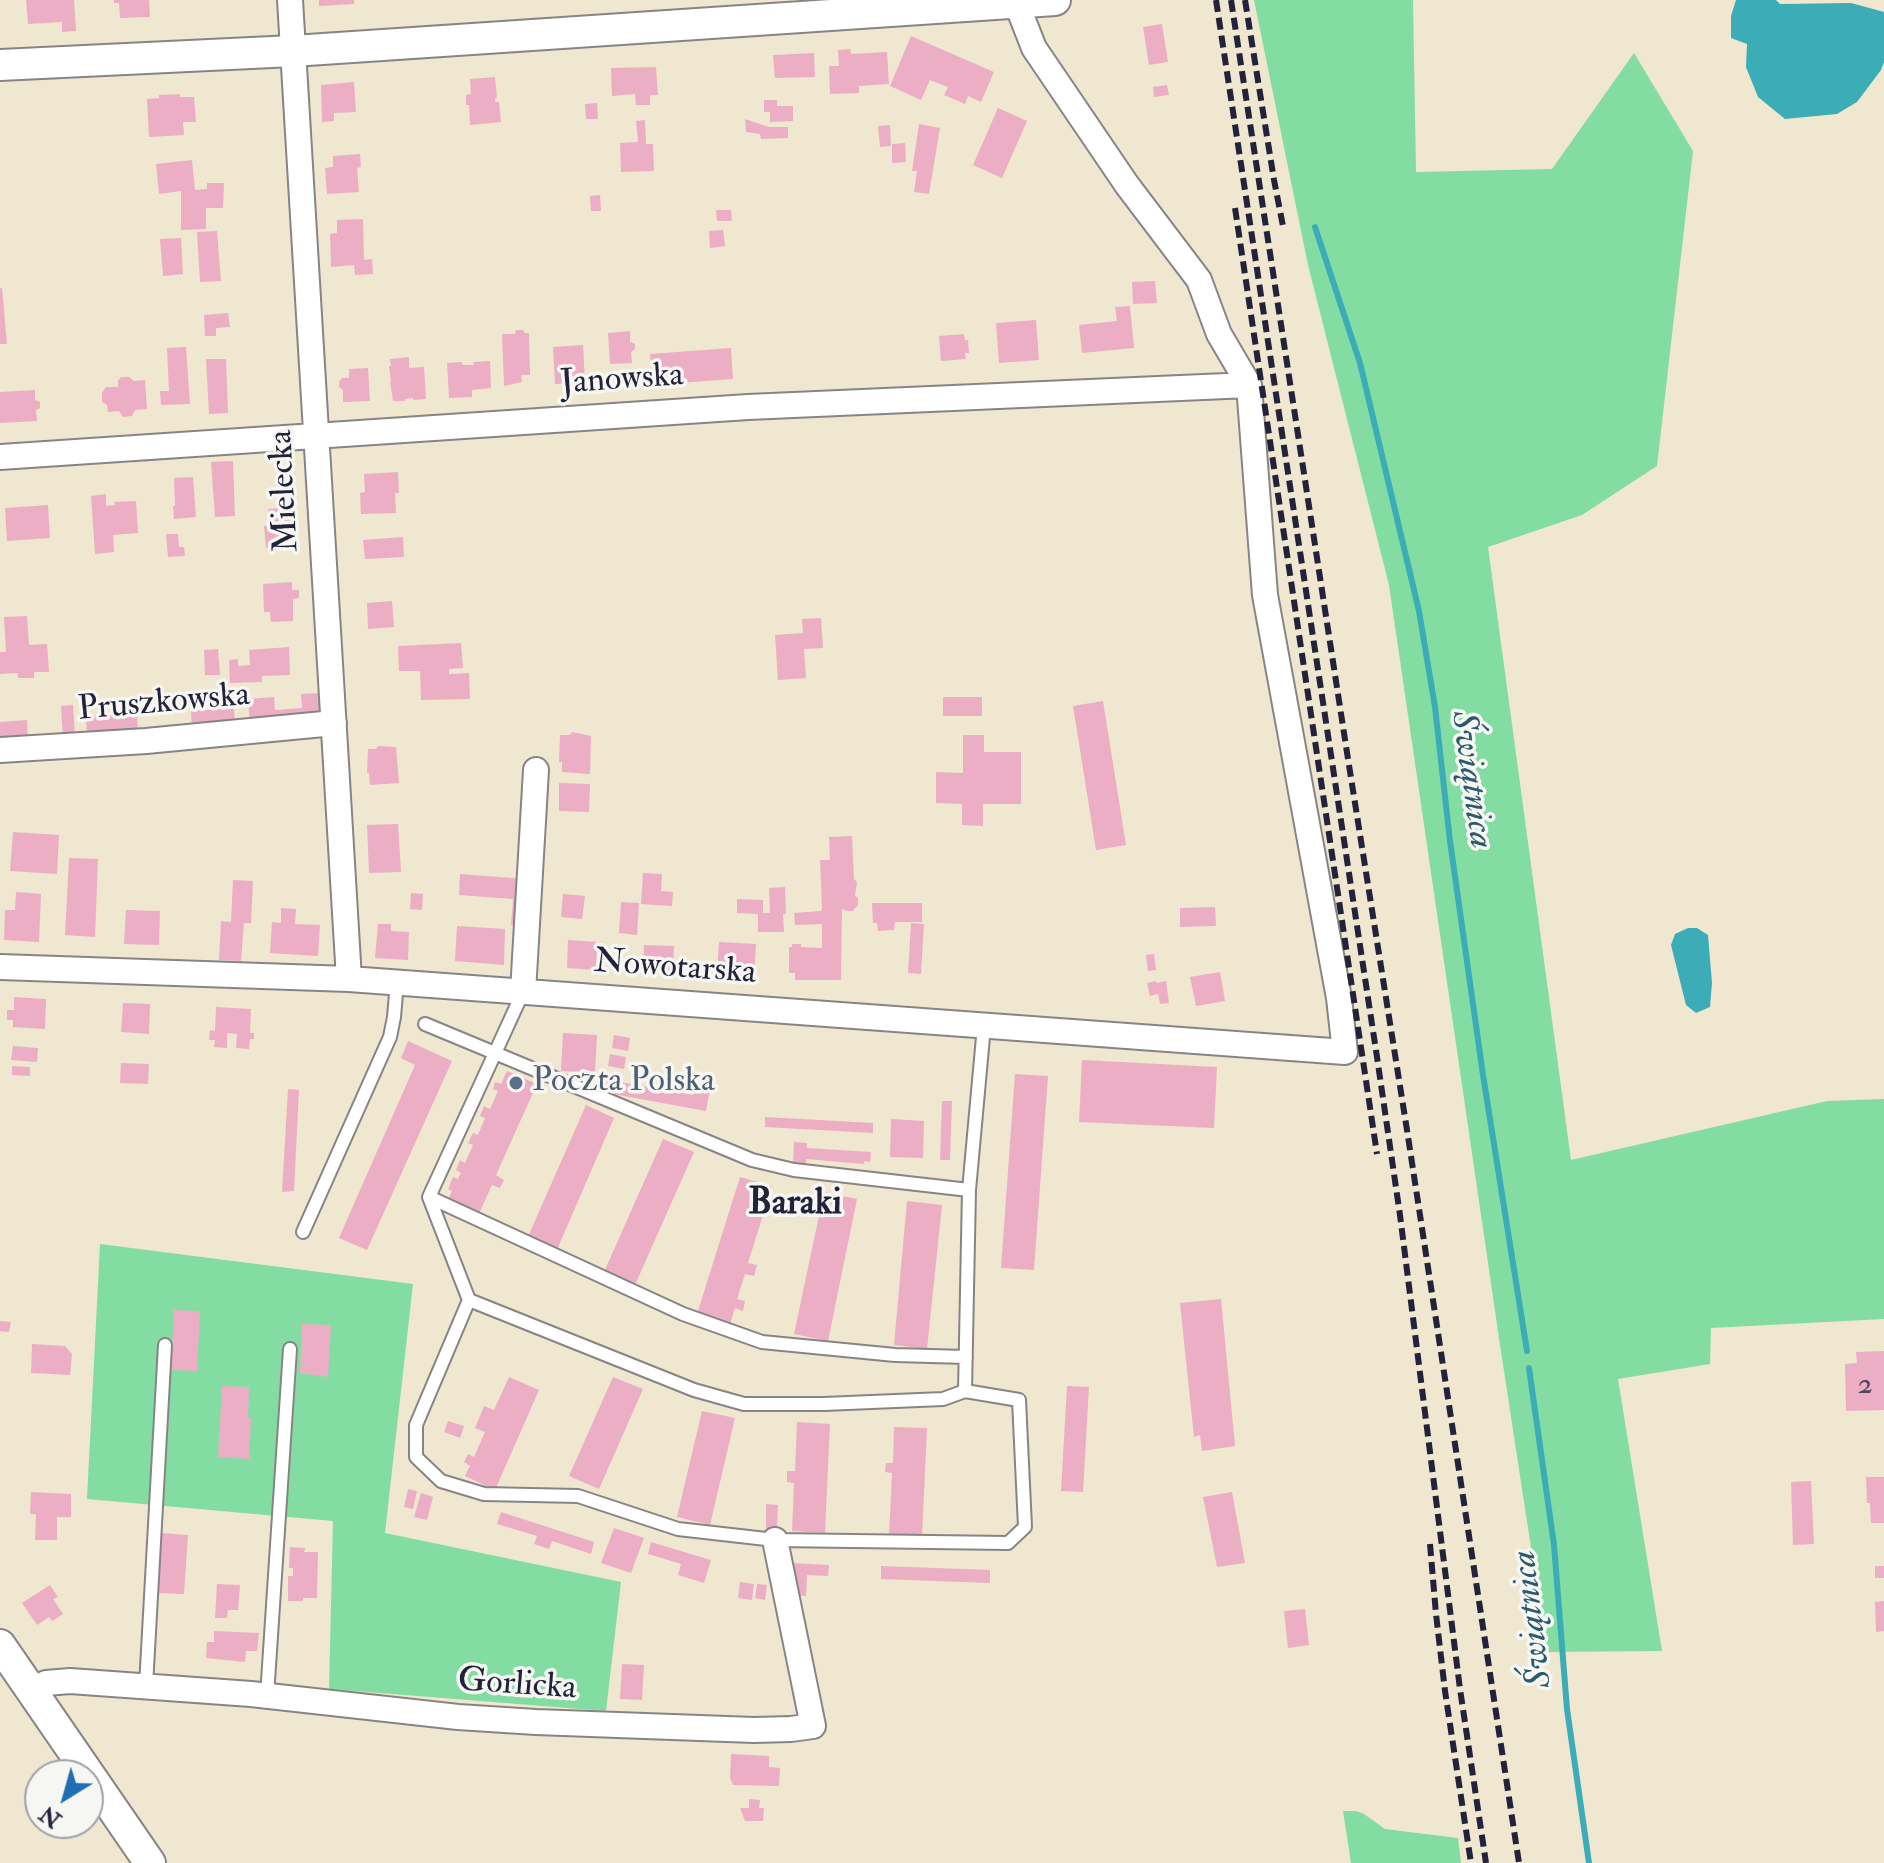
<!DOCTYPE html>
<html>
<head>
<meta charset="utf-8">
<style>
	body { margin:0 }
	#map { position:relative; width:1884px; height:1863px; overflow:hidden; background:#efe7d0; font-family:"IM FELL Double Pica",serif }
	canvas { display:block }
	.north { position:absolute; left:24px; top:1759px; width:80px; height:80px; box-sizing:border-box; background:#f6f6f2; border:2px solid #a1a1a9; border-radius:50%; rotate:217deg; font-size:22px; font-weight:700; line-height:32px; text-align:center; color:#22223b }
	.north::after { content:''; display:block; margin:auto; width:28px; height:36px; background:#1f6fb2; clip-path:polygon(50% 0,100% 100%,50% 72%,0 100%) }
</style>
</head>
<body>
<div id="map">
<canvas width="1884" height="1863"></canvas>
<div class="north">N</div>
</div>
<script>
const c = document.querySelector('canvas').getContext('2d');
c.lineJoin = 'round';
function fillPath(path, color) { c.fillStyle = color; c.fill(path, 'evenodd'); }
const shape = rows => new Path2D(rows.map(r => 'M' + r).join(''));
function stroke(path, color, width, dash) { c.strokeStyle = color; c.lineWidth = width; c.lineCap = dash ? 'butt' : 'round'; c.setLineDash(dash || []); c.stroke(path); }
function drawText(font, color, halo, rows, align = 'center') {
  c.font = font + ' "IM FELL Double Pica",serif'; c.lineWidth = 7; c.setLineDash([]); c.textBaseline = 'middle'; c.strokeStyle = halo; c.fillStyle = color; for (const [text, x, y, turn = 0] of rows) {
    c.save(); c.translate(x, y); c.rotate((+turn || 0) * Math.PI / 180); c.textAlign = isNaN(turn) ? turn : align; if (halo) c.strokeText(text, 0, 0); c.fillText(text, 0, 0); c.restore();
  }
}
fillPath(shape([
	[1254,0,1413,0,1416,172,1552,169,1634,53,1693,151,1657,466,1582,515,1488,547,1571,1160,1827,1101,1884,1099,1884,1319,1711,1328,1710,1364,1618,1379,1662,1651,1547,1652,1500,1345,1389,585,1308,265],
	[100,1244,413,1284,385,1533,621,1582,606,1711,329,1689,333,1521,87,1499],
	[1343,1811,1356,1811,1364,1814,1385,1829,1458,1838,1461,1863,1351,1863]
]), '#83dda2');
fillPath(shape([
	[1736,0,1776,0,1780,4,1851,3,1884,12,1884,62,1881,70,1857,102,1837,114,1785,119,1758,97,1746,67,1747,44,1731,38,1731,16],
	[1688,928,1697,928,1708,935,1712,983,1710,1007,1696,1013,1686,1005,1671,945,1675,934]
]), '#3cadb6');
stroke(shape([
	[1315,227,1360,363,1419,611,1435,707,1450,841,1483,1075,1527,1351],
	[1529,1368,1554,1545,1567,1709,1589,1863]
]), '#3cadb6', 6);
fillPath(shape([
	[26,0,74,0,76,31,62,32,62,22,28,24],
	[114,0,149,0,150,17,120,18,119,3,114,3],
	[319,0,354,0,354,4,319,6],
	[1162,24,1168,62,1149,65,1143,27],
	[911,36,994,72,981,102,968,96,965,104,944,95,948,87,930,80,921,100,890,86],
	[850,49,851,54,887,52,889,84,859,86,859,93,830,94,829,66,839,66,838,50],
	[814,53,815,77,775,78,773,55],
	[656,67,658,95,650,95,650,105,636,105,635,94,612,96,611,68],
	[495,77,497,98,495,98,495,102,499,102,501,122,470,125,469,105,466,105,466,95,471,94,470,79],
	[354,82,356,112,334,113,334,121,322,122,321,85],
	[1167,85,1169,95,1154,97,1153,87],
	[180,94,180,97,194,97,196,122,183,122,184,135,149,137,147,99,159,98,159,95],
	[764,100,777,100,777,106,793,106,793,121,770,122,770,112,764,112],
	[597,103,598,119,586,119,585,104],
	[998,108,1027,121,1002,178,973,165],
	[745,119,769,127,788,127,788,138,761,139,760,134,746,132],
	[645,120,646,144,653,144,654,171,621,172,620,143,638,142,636,121],
	[919,124,940,128,929,194,914,192,917,171,912,171],
	[890,125,891,146,880,147,878,126],
	[905,143,906,162,892,163,892,144],
	[360,154,361,167,357,168,359,192,327,194,325,168,333,167,333,156],
	[192,160,195,190,207,189,207,183,224,183,223,208,206,208,206,229,181,230,181,191,159,194,156,164],
	[600,195,601,211,591,211,590,196],
	[716,210,731,210,732,221,717,221],
	[363,219,364,260,372,259,373,274,355,275,354,265,331,267,330,234,337,233,337,220],
	[723,230,725,246,710,248,709,231],
	[217,231,221,281,200,282,197,232],
	[181,238,183,274,163,276,160,239],
	[1155,281,1157,303,1133,304,1132,282],
	[0,288,2,288,7,344,0,344],
	[1130,306,1134,348,1082,353,1079,325,1117,321,1115,307],
	[228,313,230,327,216,328,216,336,205,336,204,315],
	[1036,320,1039,360,999,363,996,323],
	[516,330,523,330,525,333,529,333,530,375,521,375,522,382,504,386,502,334,515,334],
	[630,331,630,342,635,344,635,349,631,352,632,363,610,364,608,333],
	[964,334,965,340,968,340,969,353,965,353,966,359,941,361,939,336],
	[583,345,585,382,555,384,553,347],
	[186,347,190,404,161,405,160,391,169,391,167,348],
	[731,348,733,379,653,385,650,354],
	[409,357,409,368,424,367,426,399,413,400,413,398,405,399,405,401,393,401,390,381,391,381,389,366,391,366,390,359],
	[206,359,226,359,228,413,209,414],
	[490,361,491,388,472,390,472,397,449,398,447,363,462,362,462,365,474,365,473,362],
	[368,368,370,401,343,402,343,390,339,387,339,382,342,378,349,378,349,369],
	[121,377,129,377,134,381,145,380,147,409,135,410,132,416,123,417,119,411,108,412,107,405,102,402,102,393,106,387,118,387,118,381],
	[35,390,35,400,40,402,40,408,36,410,37,421,0,423,0,392],
	[233,461,235,516,215,517,211,462],
	[398,472,399,493,395,493,396,513,361,514,360,493,365,492,364,474],
	[193,477,196,517,174,519,173,506,175,506,174,478],
	[106,494,106,506,115,505,114,502,136,501,138,533,113,535,114,552,95,554,91,496],
	[48,505,50,538,7,541,5,508],
	[294,507,296,546,266,548,264,526,269,526,268,509],
	[166,534,178,534,179,547,184,547,185,556,168,557],
	[403,537,404,557,365,559,363,540],
	[292,582,292,590,299,590,299,598,293,599,293,621,271,622,270,612,264,612,263,584],
	[392,601,394,627,368,629,367,603],
	[27,616,29,645,47,644,49,672,34,672,34,678,18,678,18,673,0,674,0,652,6,652,4,617],
	[821,618,823,648,804,649,806,678,778,680,775,635,803,633,802,619],
	[461,643,463,668,449,669,449,674,469,673,470,699,421,700,420,671,399,671,398,646],
	[289,647,290,675,262,676,262,682,230,683,229,660,238,659,238,666,250,665,249,650],
	[218,649,220,675,205,675,204,650],
	[321,693,323,722,250,727,248,699,274,697,275,710,302,708,301,694],
	[233,694,235,724,192,730,191,711,220,709,220,696],
	[943,697,982,697,982,716,943,716],
	[1103,701,1126,845,1096,850,1073,706],
	[73,705,75,737,63,738,61,706],
	[137,714,138,734,87,736,86,716],
	[27,720,28,740,0,742,0,722],
	[572,732,591,736,590,774,562,772,562,762,559,762,560,735,570,735],
	[963,735,984,735,984,752,1021,752,1021,804,983,804,983,826,962,825,962,804,936,803,936,772,963,773],
	[378,746,396,747,399,783,370,785,369,773,367,773,368,749,376,749],
	[559,783,590,784,589,812,559,811],
	[398,824,401,872,369,873,367,825],
	[13,832,59,835,57,874,10,871],
	[852,836,854,879,857,882,855,896,858,898,858,905,853,911,847,911,842,909,841,980,795,980,795,973,789,973,789,947,792,947,792,944,801,944,801,947,822,948,822,924,795,925,794,913,821,911,822,909,820,860,830,860,829,837],
	[69,858,98,859,95,937,65,935],
	[643,873,662,874,661,891,673,892,672,906,641,904],
	[460,874,526,879,522,927,511,925,513,899,459,895],
	[233,880,253,881,251,923,244,923,241,961,219,960,221,921,231,922],
	[785,887,786,914,783,914,784,932,758,932,758,914,737,913,737,899,763,900,763,913,770,913,769,888],
	[16,892,41,894,39,942,4,940,5,910,15,910],
	[411,893,423,894,422,910,410,909],
	[563,894,585,896,582,919,561,917],
	[621,902,639,903,637,935,619,933],
	[872,903,922,903,922,922,895,922,894,930,878,931,877,923,873,923],
	[1215,907,1216,926,1180,927,1180,908],
	[281,908,296,909,295,924,320,925,318,956,270,953,272,922,281,923],
	[126,910,160,911,159,945,124,944],
	[911,923,924,924,921,974,908,973],
	[378,924,391,924,391,931,409,932,408,960,375,958],
	[457,926,505,929,504,965,455,961],
	[568,940,597,942,596,970,567,968],
	[719,942,756,944,754,977,717,975],
	[644,945,674,946,673,973,643,972],
	[1154,954,1156,970,1148,971,1146,955],
	[1220,972,1225,1001,1196,1006,1190,977],
	[1156,981,1157,983,1166,981,1169,1003,1160,1004,1158,994,1150,996,1147,983],
	[14,997,46,999,45,1029,13,1027,13,1020,7,1020,7,1010,14,1010],
	[123,1003,150,1004,149,1034,121,1032],
	[216,1007,251,1009,250,1033,254,1033,254,1039,250,1039,249,1049,236,1048,237,1034,227,1033,227,1048,214,1047,215,1040,209,1040,210,1030,215,1031],
	[563,1033,597,1035,595,1073,561,1071],
	[614,1035,630,1038,628,1051,612,1048],
	[408,1041,452,1061,367,1250,339,1238,415,1065,401,1058],
	[13,1046,38,1048,37,1062,11,1060],
	[610,1054,626,1057,624,1069,608,1066],
	[1082,1060,1217,1067,1214,1128,1079,1122],
	[121,1063,149,1064,148,1084,120,1083],
	[12,1066,30,1067,30,1076,12,1075],
	[507,1071,537,1084,496,1175,504,1180,500,1188,492,1185,477,1218,446,1204,452,1191,448,1189,453,1177,458,1179,461,1173,456,1170,460,1160,465,1163,473,1145,468,1143,473,1133,478,1135,485,1118,480,1116,484,1106,490,1109,498,1091,493,1089,495,1082,501,1084],
	[1015,1074,1048,1076,1034,1270,1001,1268],
	[603,1079,693,1095,695,1086,710,1089,706,1111,602,1092],
	[288,1089,299,1090,294,1191,282,1192],
	[942,1101,952,1101,950,1160,940,1160],
	[586,1105,614,1118,556,1252,527,1239],
	[765,1117,873,1123,873,1133,765,1127],
	[891,1119,924,1121,923,1158,890,1157],
	[663,1139,694,1152,635,1285,604,1272],
	[794,1142,807,1143,807,1148,871,1152,870,1162,864,1161,864,1164,806,1159,806,1164,793,1162],
	[740,1177,772,1186,748,1263,757,1265,754,1276,745,1274,737,1299,745,1301,743,1311,735,1308,730,1324,697,1314],
	[824,1192,857,1199,828,1341,794,1334],
	[907,1201,942,1205,927,1349,894,1345],
	[1221,1299,1235,1446,1202,1451,1200,1435,1194,1437,1180,1303],
	[174,1310,200,1311,197,1371,171,1370],
	[0,1321,11,1322,9,1332,0,1331],
	[302,1324,331,1325,328,1377,300,1373],
	[32,1344,65,1346,72,1354,70,1375,31,1373],
	[1884,1351,1884,1410,1846,1411,1845,1364,1857,1363,1856,1352],
	[509,1377,539,1390,495,1490,465,1476,470,1466,464,1462,468,1454,474,1457,485,1432,475,1428,484,1406,494,1410],
	[613,1377,643,1389,599,1489,569,1476],
	[222,1386,249,1387,248,1418,251,1418,249,1459,218,1457],
	[1067,1386,1089,1387,1083,1492,1061,1491],
	[702,1411,735,1418,710,1525,677,1517],
	[448,1421,464,1426,460,1438,444,1432],
	[797,1422,830,1424,825,1533,792,1531,794,1483,787,1482,787,1471,795,1471],
	[894,1427,927,1428,922,1537,889,1535,892,1473,885,1472,886,1463,893,1463],
	[1866,1477,1884,1477,1884,1523,1871,1523,1870,1503,1867,1503],
	[1811,1481,1814,1544,1793,1545,1791,1482],
	[408,1489,417,1491,413,1509,404,1507],
	[31,1492,71,1494,71,1517,57,1517,57,1540,35,1540,36,1514,30,1514],
	[1232,1492,1245,1563,1217,1567,1203,1497],
	[421,1493,433,1497,427,1520,414,1517],
	[766,1504,778,1505,777,1528,766,1528],
	[501,1512,594,1542,591,1554,552,1541,549,1549,534,1544,537,1536,497,1524],
	[614,1528,644,1538,631,1573,601,1563],
	[162,1533,188,1535,184,1594,158,1593],
	[651,1542,711,1560,704,1583,678,1575,681,1564,648,1554],
	[290,1547,305,1548,304,1552,318,1552,317,1598,303,1598,303,1601,288,1601,288,1576,293,1576,293,1568,289,1568],
	[790,1563,829,1565,828,1576,807,1575,806,1596,796,1595,797,1582,789,1582],
	[881,1566,990,1570,990,1583,881,1579],
	[1875,1566,1884,1566,1884,1578,1875,1578],
	[740,1582,754,1584,752,1600,738,1598],
	[217,1584,240,1585,238,1610,228,1610,227,1618,215,1618],
	[757,1584,767,1585,765,1600,755,1598],
	[50,1585,58,1597,53,1599,63,1614,52,1621,49,1617,37,1625,22,1603],
	[1884,1601,1884,1631,1876,1632,1875,1602],
	[1305,1609,1309,1645,1288,1648,1284,1611],
	[214,1631,259,1633,257,1651,246,1651,245,1662,206,1658,207,1642,214,1642],
	[622,1664,644,1665,642,1700,620,1699],
	[731,1754,769,1756,769,1767,780,1768,779,1786,733,1785,730,1778],
	[749,1799,760,1800,759,1808,764,1808,763,1821,745,1821,740,1808,749,1808]
]), '#ecaec5');
const service = shape([
	[523,992,429,1197,469,1300,416,1425,416,1457,441,1481,484,1494,578,1496,678,1529,775,1540,1008,1543,1025,1527,1019,1400,965,1391,969,1190,984,1026],
	[425,1024,752,1160,794,1170,969,1190],
	[429,1197,683,1314,762,1342,895,1355,966,1357],
	[303,1232,390,1037,394,1017,397,982],
	[469,1300,694,1390,744,1404,824,1404,943,1399,965,1391],
	[146,1686,165,1345],
	[267,1696,290,1349]
]);
const minor = shape([
	[290,0,349,979],
	[0,457,748,407,1249,385],
	[0,750,146,741,334,723],
	[0,967,349,979,1345,1052,1339,998,1265,595,1249,385,1219,334,1199,280,1127,185,1034,48,1016,2],
	[523,992,536,770],
	[32,1690,46,1683,70,1681,251,1694,458,1717,536,1722,754,1730,791,1729,813,1726,775,1540]
]);
const tertiary = shape([
	[0,65,293,51,1055,0],
	[0,1645,150,1863]
]);
stroke(service, '#888486', 16);
stroke(minor, '#888486', 28);
stroke(tertiary, '#888486', 34);
stroke(service, '#fff', 12);
stroke(minor, '#fff', 24);
stroke(tertiary, '#fff', 30);
stroke(shape([
	[1216,0,1377,1057,1400,1215,1460,1689,1486,1863],
	[1231,0,1348,759,1407,1130,1519,1863],
	[1245,0,1274,180,1283,226],
	[1235,208,1377,1154],
	[1430,1544,1436,1614,1445,1691,1471,1863]
]), '#22223b', 6, [12, 6]);
for (const [x, y, r, color] of [
	[516,1083,8,"#5c6f8a"]
]) { const dot = new Path2D(); dot.arc(x, y, r, 0, 2 * Math.PI); c.fillStyle = color; c.fill(dot); stroke(dot, '#f6f6f2', 3); }
drawText('30px', '#54455e', null, [
	["2",1865,1387]
]);
drawText('34px', '#22223b', '#f6f6f2', [
	["Janowska",622,381,-4],
	["Mielecka",286,491,-93],
	["Pruszkowska",164,704,-5],
	["Nowotarska",675,969,4],
	["Gorlicka",517,1686,4]
]);
drawText('34px', '#4e5e75', '#f6f6f2', [
	["Poczta Polska",532,1083]
], 'left');
drawText('italic 36px', '#2c5a6c', '#f6f6f2', [
	["Świątnica",1470,780,82],
	["Świątnica",1534,1619,-97]
]);
drawText('bold 36px', '#22223b', '#f6f6f2', [
	["Baraki",795,1205]
]);
</script>
</body>
</html>
